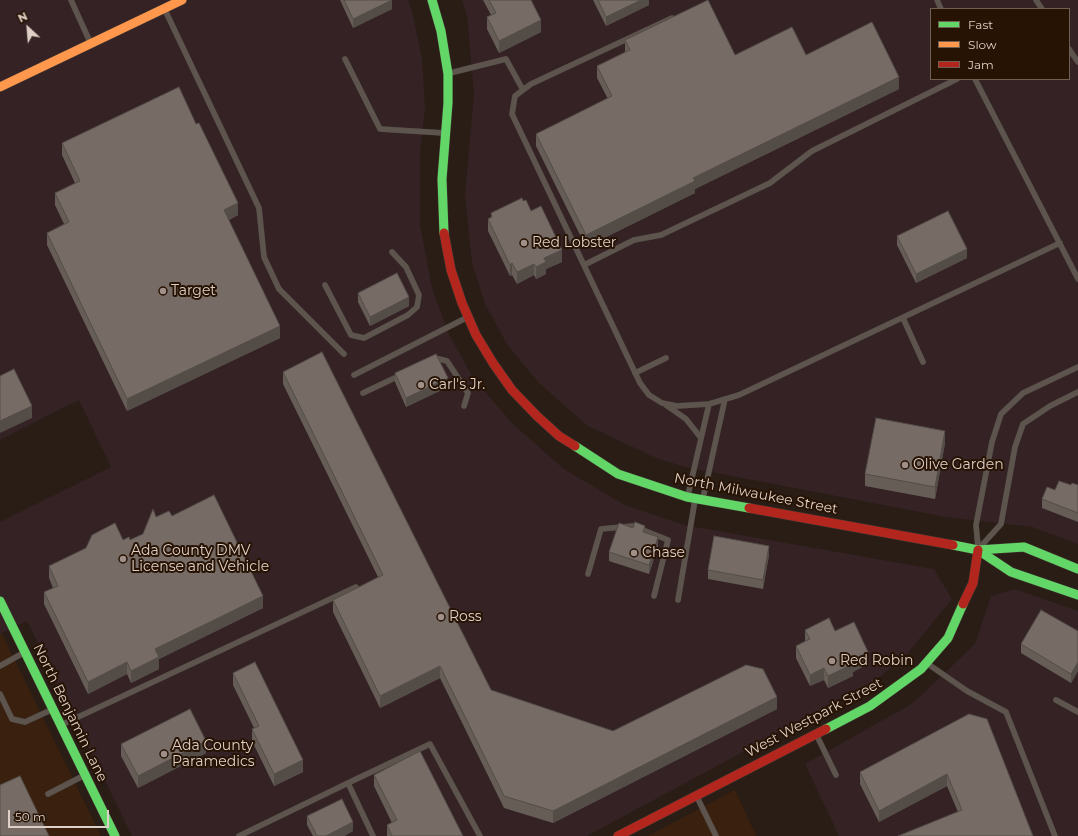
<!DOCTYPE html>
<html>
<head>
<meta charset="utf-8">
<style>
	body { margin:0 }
	#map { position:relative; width:1078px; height:836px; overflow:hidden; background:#291d15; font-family:Montserrat,sans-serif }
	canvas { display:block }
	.legend { position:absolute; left:930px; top:8px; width:140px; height:72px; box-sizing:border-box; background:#271304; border:1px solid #715f52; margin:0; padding:5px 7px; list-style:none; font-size:12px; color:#dfd0c7 }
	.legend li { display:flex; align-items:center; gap:8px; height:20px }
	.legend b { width:20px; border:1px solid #715f52 }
	.north { position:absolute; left:8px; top:8px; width:40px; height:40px; -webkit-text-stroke:3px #271304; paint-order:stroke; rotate:334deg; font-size:11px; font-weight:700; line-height:16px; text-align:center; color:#dfd0c7 }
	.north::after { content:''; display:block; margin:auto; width:14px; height:18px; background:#dfd0c7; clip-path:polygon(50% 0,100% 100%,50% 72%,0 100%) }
	.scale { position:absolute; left:8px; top:810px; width:101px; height:18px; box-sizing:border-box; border:2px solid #dfd0c7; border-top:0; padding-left:5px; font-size:12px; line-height:14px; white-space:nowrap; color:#dfd0c7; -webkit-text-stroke:3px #271304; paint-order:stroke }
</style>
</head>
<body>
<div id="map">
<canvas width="1078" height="836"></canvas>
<ul class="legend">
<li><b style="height:5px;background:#63d668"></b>Fast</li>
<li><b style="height:5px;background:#ff974d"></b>Slow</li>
<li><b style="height:5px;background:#b3261e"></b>Jam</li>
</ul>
<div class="north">N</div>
<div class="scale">50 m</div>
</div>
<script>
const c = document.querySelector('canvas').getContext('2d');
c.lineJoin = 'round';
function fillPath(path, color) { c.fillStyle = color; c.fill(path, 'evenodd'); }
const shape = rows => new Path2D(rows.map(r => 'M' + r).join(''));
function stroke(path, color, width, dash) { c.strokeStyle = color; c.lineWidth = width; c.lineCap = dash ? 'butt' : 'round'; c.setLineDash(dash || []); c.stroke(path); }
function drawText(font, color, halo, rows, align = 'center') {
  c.font = font + ' Montserrat,sans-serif'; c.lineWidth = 4; c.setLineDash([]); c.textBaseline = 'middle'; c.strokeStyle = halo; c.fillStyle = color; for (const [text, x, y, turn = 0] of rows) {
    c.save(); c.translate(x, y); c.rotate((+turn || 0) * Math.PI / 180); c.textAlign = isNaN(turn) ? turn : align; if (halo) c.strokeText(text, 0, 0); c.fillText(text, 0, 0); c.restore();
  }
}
fillPath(shape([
	[0,0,408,0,412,11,422,58,425,110,420,152,420,224,432,288,448,332,473,378,513,424,564,469,625,505,684,525,934,569,952,599,908,653,875,681,587,836,132,836,27,621,0,634,0,522,111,467,79,400,0,440],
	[462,0,1078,0,1078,544,1032,527,946,517,685,467,656,458,588,426,540,384,508,346,485,304,472,263,465,194,474,94,467,16],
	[931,9,1069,9,1069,79,931,79],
	[1015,589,1078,611,1078,836,839,836,805,764,913,703,975,644,991,596]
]), '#342225');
fillPath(shape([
	[0,634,2,634,101,836,0,836],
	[735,790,756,836,648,836]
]), '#3a210f');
const lane = shape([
	[71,0,90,42],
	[937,0,941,9],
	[1036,0,1042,9],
	[165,10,259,208,264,257,279,289,344,354],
	[672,18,531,84,515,96,512,114,640,383,649,395,662,403,677,406,709,404,739,395,1060,243],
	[1069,49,1078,62],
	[345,59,380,129,444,133],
	[450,73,506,59,523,90],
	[975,79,1078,279],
	[584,265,634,240,661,235,770,183,812,151,957,79],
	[325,285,351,335,364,338,408,315,417,307,419,295,406,267,392,252],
	[903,318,923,362],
	[432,360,435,358,447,361,468,393,464,406],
	[635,373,666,358],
	[354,375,466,318],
	[363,393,401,375],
	[666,405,686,419,701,438],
	[688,495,709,404],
	[703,498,725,399],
	[982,545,1001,524,1015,447,1023,424,1050,406,1078,392],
	[978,547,976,525,992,442,1001,414,1023,393,1078,367],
	[588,574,601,529,633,526,668,540,654,596],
	[678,600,695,500],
	[928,664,967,691,1006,712,1055,836],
	[0,666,25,652],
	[0,694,12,719,25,722,51,710],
	[1056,700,1078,712],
	[61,725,356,587],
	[817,736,836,775],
	[48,794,83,776],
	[697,797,716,836],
	[239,836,348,783],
	[373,836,348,783,430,744,480,836]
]);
const fast = shape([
	[432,0,441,31,448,74,448,103,442,179,444,233],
	[575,446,618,474,687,497,749,508],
	[953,545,978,550,1024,547,1078,569],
	[978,550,1011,572,1078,595],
	[0,601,115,836],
	[826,729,870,706,921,669,948,638,963,604]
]);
const slow = shape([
	[0,87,182,0]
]);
const jam = shape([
	[444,233,451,270,462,303,476,335,493,363,512,390,537,416,559,436,575,446],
	[749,508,953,545],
	[963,604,973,583,978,550],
	[618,836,826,729]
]);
stroke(lane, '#423933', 6);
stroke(fast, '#423933', 10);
stroke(slow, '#423933', 10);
stroke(jam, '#423933', 10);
stroke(lane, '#5d544e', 5.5);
stroke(fast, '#63d668', 9);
stroke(slow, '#ff974d', 9);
stroke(jam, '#b3261e', 9);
fillPath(shape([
	[340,0,392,0,392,9,353,28],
	[483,0,531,0,541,32,499,53,487,29,487,17,491,15],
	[593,0,649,0,649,5,606,26],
	[625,40,735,55,806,55,899,89,695,189,695,193,586,247,536,146,536,134,608,99,597,78,597,66,625,52],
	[62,143,238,215,229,220,280,338,127,411,47,245,47,233,64,224,55,205,55,193,75,183,62,155],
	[523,201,531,211,562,262,546,269,546,274,536,279,534,275,517,284,512,275,510,276,488,231,488,219,491,217,491,213],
	[897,236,967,258,916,283,897,245],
	[358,293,409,306,370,326,358,302],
	[283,372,491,690,613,731,777,709,553,823,504,808,440,678,380,708,333,612,333,600,378,577,283,384],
	[395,373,448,387,406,407,395,382],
	[945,443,935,499,865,486,865,474],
	[1071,485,1078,485,1078,522,1042,508,1042,499,1055,490],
	[172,516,263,608,159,659,159,669,131,683,127,674,88,694,44,604,44,592,53,588,49,578,49,566,123,540,130,540,143,534,156,517],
	[645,532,658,546,649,574,609,561,609,552],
	[769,555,763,589,708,579,708,570],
	[805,630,835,631,868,664,853,672,853,676,828,688,824,680,810,686,796,658,796,646,805,641],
	[1078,631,1078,671,1071,683,1021,653,1021,644],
	[233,673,303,772,274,786,252,741,252,729,254,728,233,685],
	[969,714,1033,836,958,812,947,786,879,822,860,784,860,772],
	[121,744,206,753,138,788,121,756],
	[374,775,463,836,387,836,387,825,392,823,374,786],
	[307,816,353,831,344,836,313,836,307,825]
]), '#665d57');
fillPath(shape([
	[392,0,392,9,353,28,353,19],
	[641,0,649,0,649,5,606,26,606,17],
	[541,20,541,32,499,53,499,41],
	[899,77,899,89,695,189,695,193,586,247,586,235,693,178],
	[238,203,238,215,224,222,224,210],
	[967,249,967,258,916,283,916,274],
	[562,250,562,262,546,269,546,274,536,279,536,267,544,258],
	[512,263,512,275,510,276,510,265],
	[534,264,534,275,517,284,517,272],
	[409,297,409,306,370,326,370,317],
	[280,326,280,338,127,411,127,399],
	[448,378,448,387,406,407,406,398],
	[32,406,32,418,0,433,0,421],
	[945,431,945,443,935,499,935,487],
	[658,537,658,546,649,574,649,565],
	[769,546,769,555,763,589,763,580],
	[263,596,263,608,159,659,159,669,131,683,131,671,155,649],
	[868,652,868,664,853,672,853,676,828,688,828,676,851,661],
	[127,662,127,674,88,694,88,682],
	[1078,662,1078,671,1071,683,1071,674],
	[440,666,440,678,380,708,380,696],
	[824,668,824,680,810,686,810,675],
	[777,697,777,709,553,823,553,811],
	[206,741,206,753,138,788,138,776],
	[303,760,303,772,274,786,274,774],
	[947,774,947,786,879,822,879,811],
	[353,822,353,831,344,836,326,836]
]), '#534c47');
const building = shape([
	[344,0,392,0,353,19,344,0],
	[489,0,531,0,541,20,499,41,487,17,496,13,489,0],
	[598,0,641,0,606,17,598,0],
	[708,0,735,55,792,27,806,55,872,22,899,77,693,178,695,181,586,235,536,134,612,96,597,66,630,50,625,40,708,0],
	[179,87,196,124,199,123,238,203,224,210,280,326,127,399,47,233,69,222,55,193,80,181,62,143,179,87],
	[522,198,523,201,526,200,531,211,541,206,562,250,544,258,546,262,536,267,534,264,517,272,512,263,510,265,488,219,492,217,491,213,522,198],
	[948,211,967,249,916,274,897,236,948,211],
	[397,273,409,297,370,317,358,293,397,273],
	[322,352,491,690,613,731,746,665,763,669,777,697,553,811,504,796,440,666,380,696,333,600,383,575,283,372,322,352],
	[436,354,448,378,406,398,395,373,436,354],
	[14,369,32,406,0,421,0,376,14,369],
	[876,418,945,431,935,487,865,474,876,418],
	[1059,481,1071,485,1072,483,1078,485,1078,513,1042,499,1047,487,1055,490,1059,481],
	[214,495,263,596,155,649,159,657,131,671,127,662,88,682,44,592,58,586,49,566,86,548,92,535,115,523,123,540,129,537,130,540,143,534,153,509,156,517,169,511,172,516,214,495],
	[635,522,645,526,643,532,658,537,649,565,609,552,619,523,633,528,635,522],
	[714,536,769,546,763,580,708,570,714,536],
	[1041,610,1078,631,1078,662,1071,674,1021,644,1041,610],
	[829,618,835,631,854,622,868,652,851,661,853,664,828,676,824,668,810,675,796,646,810,639,805,630,829,618],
	[255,662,303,760,274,774,252,729,259,726,233,673,255,662],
	[190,709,206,741,138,776,121,744,190,709],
	[969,714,987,719,1033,836,898,836,962,810,947,774,879,811,860,772,969,714],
	[420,751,463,836,392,836,387,825,397,820,374,775,420,751],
	[20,776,49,836,0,836,0,785,20,776],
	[342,799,353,822,326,836,317,836,307,816,342,799]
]);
fillPath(building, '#776c65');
stroke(building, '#534c47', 1);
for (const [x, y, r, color] of [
	[524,243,4,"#9f9189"],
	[163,291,4,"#9f9189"],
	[421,385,4,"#9f9189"],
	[905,465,4,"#9f9189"],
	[634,553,4,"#9f9189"],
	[123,559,4,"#9f9189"],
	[441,617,4,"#9f9189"],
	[832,661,4,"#9f9189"],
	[164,754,4,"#9f9189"]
]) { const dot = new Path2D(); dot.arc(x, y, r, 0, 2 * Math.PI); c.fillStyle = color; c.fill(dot); stroke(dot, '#271304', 1.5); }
drawText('14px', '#dfd0c7', '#271304', [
	["Red Lobster",532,243],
	["Target",171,291],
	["Carl's Jr.",429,385],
	["Olive Garden",913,465],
	["Ada County DMV",131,551],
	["License and Vehicle",131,567],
	["Chase",642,553],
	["Ross",449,617],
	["Red Robin",840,661],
	["Ada County",172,746],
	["Paramedics",172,762]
], 'left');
drawText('14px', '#dfd0c7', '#271304', [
	["North Milwaukee Street",756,494,11],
	["North Benjamin Lane",70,713,64],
	["West Westpark Street",814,718,-28]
]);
</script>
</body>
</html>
